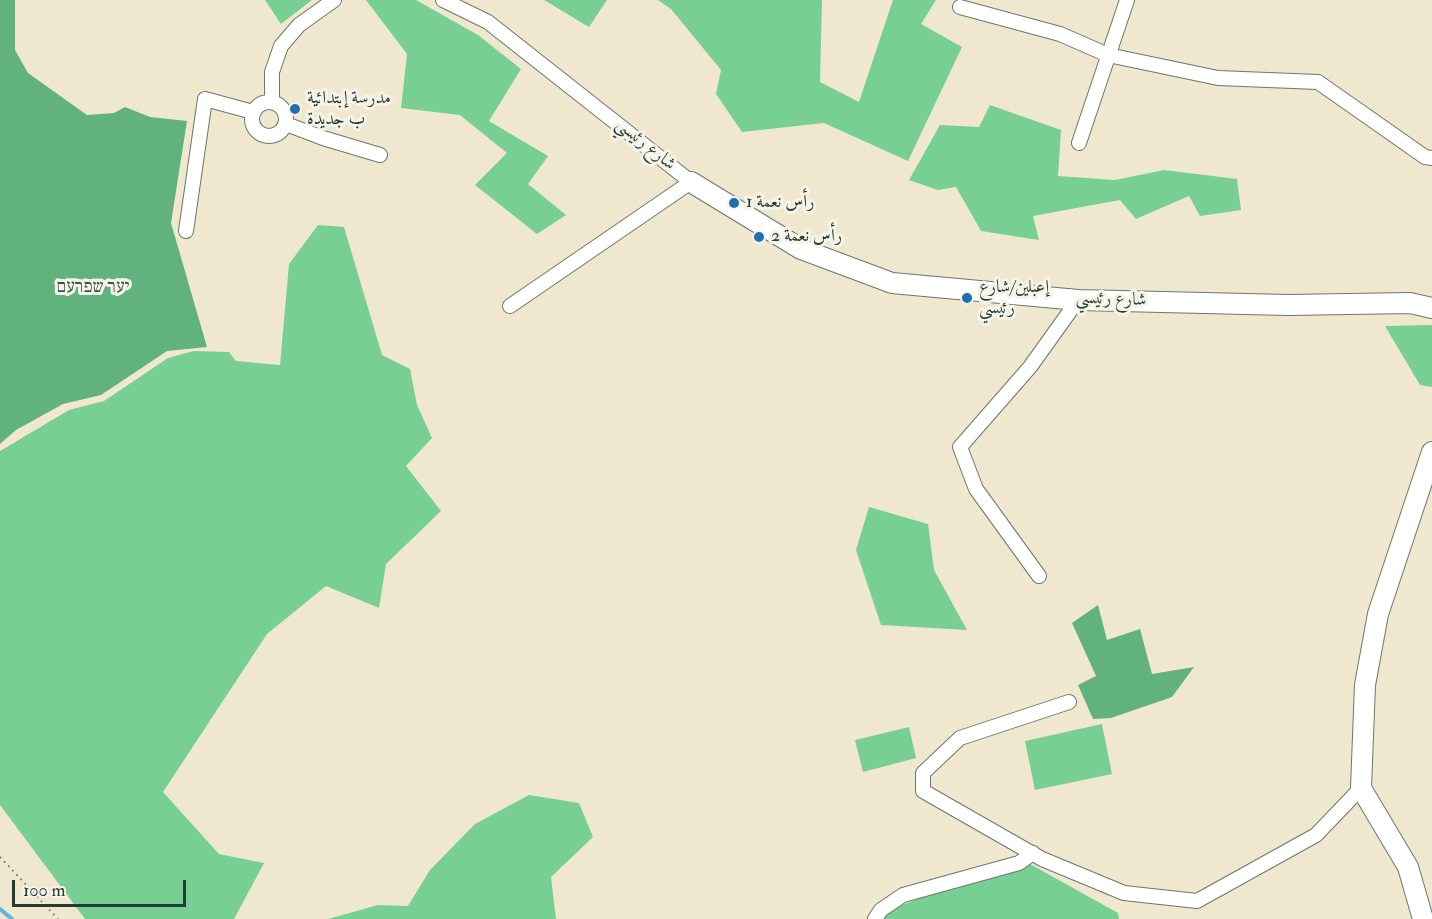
<!DOCTYPE html>
<html>
<head>
<meta charset="utf-8">
<style>
	body { margin:0 }
	#map { position:relative; width:1432px; height:919px; overflow:hidden; background:#efe8cf; font-family:"IM FELL Double Pica",serif }
	canvas { display:block }
	.scale { position:absolute; left:12px; top:880px; width:174px; height:27px; box-sizing:border-box; border:3px solid #1f3d34; border-top:0; padding-left:8px; font-size:18px; line-height:21px; white-space:nowrap; color:#1f3d34; -webkit-text-stroke:4px #f7f3e8; paint-order:stroke }
</style>
</head>
<body>
<div id="map">
<canvas width="1432" height="919"></canvas>
<div class="scale">100 m</div>
</div>
<script>
const c = document.querySelector('canvas').getContext('2d');
c.lineJoin = 'round';
function fillPath(path, color) { c.fillStyle = color; c.fill(path, 'evenodd'); }
const shape = rows => new Path2D(rows.map(r => 'M' + r).join(''));
function stroke(path, color, width, dash) { c.strokeStyle = color; c.lineWidth = width; c.lineCap = dash ? 'butt' : 'round'; c.setLineDash(dash || []); c.stroke(path); }
function drawText(font, color, halo, rows, align = 'center') {
  c.font = font + ' "IM FELL Double Pica",Amiri,"Frank Ruhl Libre",serif'; c.lineWidth = 6; c.setLineDash([]); c.textBaseline = 'middle'; c.strokeStyle = halo; c.fillStyle = color; for (const [text, x, y, turn = 0] of rows) {
    c.save(); c.translate(x, y); c.rotate((+turn || 0) * Math.PI / 180); c.textAlign = isNaN(turn) ? turn : align; if (halo) c.strokeText(text, 0, 0); c.fillText(text, 0, 0); c.restore();
  }
}
fillPath(shape([
	[265,0,312,0,281,24],
	[366,0,416,0,478,35,521,69,489,121,548,156,528,184,566,215,537,234,475,185,507,153,460,115,401,108,407,54],
	[544,0,607,0,589,27],
	[658,0,822,0,820,82,859,102,893,0,936,0,921,24,962,47,908,161,824,123,742,132,716,94,721,70,671,9],
	[990,105,1061,130,1058,176,1115,180,1164,170,1237,179,1241,210,1200,216,1189,196,1136,219,1120,200,1033,216,1039,240,981,231,956,187,938,190,909,180,940,125,979,127],
	[318,225,344,227,382,355,410,369,417,405,432,438,406,466,441,511,386,564,379,608,326,586,267,634,163,792,219,854,264,863,234,919,85,919,0,805,0,451,69,410,104,401,168,358,194,351,229,352,236,361,280,365,289,264],
	[1432,325,1432,387,1420,385,1385,326],
	[869,507,928,524,934,570,967,630,881,625,856,550],
	[1102,724,1112,774,1035,790,1025,741],
	[909,727,916,758,863,772,855,740],
	[529,795,579,803,593,837,551,877,556,919,328,919,378,905,408,906,430,870,475,824],
	[1030,864,1118,913,1119,919,866,919,969,879]
]), '#77cf94');
fillPath(shape([
	[0,0,15,0,15,50,28,73,87,115,114,113,125,107,150,117,187,121,171,223,207,347,167,351,101,395,63,404,16,430,0,444],
	[1098,605,1107,640,1140,629,1152,674,1194,667,1172,697,1111,718,1093,719,1078,685,1096,676,1072,623]
]), '#61b27e');
stroke(shape([
	[0,909,12,919]
]), '#5db5da', 4);
const street = shape([
	[443,0,488,22,691,182,510,306],
	[960,7,1060,34,1108,55,1218,78,1318,82,1425,157,1432,158],
	[272,101,272,72,281,46,299,25,334,0],
	'252 119a17 17 0 1 1 34 0a17 17 0 1 1-34 0Z',
	[286,124,323,138,380,155],
	[1079,143,1127,0],
	[186,231,205,99,253,112],
	[1039,576,976,489,960,447,1030,367,1078,300],
	[1069,702,960,738,923,773,923,791,1042,859,1124,893,1197,901,1316,835,1361,788],
	[875,919,881,910,903,895,1019,863,1033,853]
]);
const secondary = shape([
	[691,182,801,249,892,283,1078,300,1288,305,1410,303,1432,308],
	[1423,919,1408,867,1361,788,1365,685,1378,614,1432,452]
]);
stroke(street, '#68796a', 16);
stroke(secondary, '#68796a', 22);
stroke(shape([
	[0,857,58,919]
]), '#68796a', 2, [1.5, 4.5]);
stroke(street, '#fff', 14);
stroke(secondary, '#fff', 20);
for (const [x, y, r, color] of [
	[295,109,6,"#1f6fb2"],
	[734,203,6,"#1f6fb2"],
	[759,237,6,"#1f6fb2"],
	[967,298,6,"#1f6fb2"]
]) { const dot = new Path2D(); dot.arc(x, y, r, 0, 2 * Math.PI); c.fillStyle = color; c.fill(dot); stroke(dot, '#f7f3e8', 2); }
drawText('18px', '#1f3d34', '#f7f3e8', [
	["مدرسة إبتدائية",307,99],
	["ب جديدة",307,120],
	["رأس نعمة 1",746,203],
	["رأس نعمة 2",771,237],
	["إعبلين/شارع",979,288],
	["رئيسي",979,309]
], 'left');
drawText('18px', '#1f3d34', '#f7f3e8', [
	["شارع رئيسي",645,145,39],
	["شارع رئيسي",1111,300,2]
]);
drawText('18px', '#315a47', '#f7f3e8', [
	["יער שפרעם",93,288]
]);
</script>
</body>
</html>
